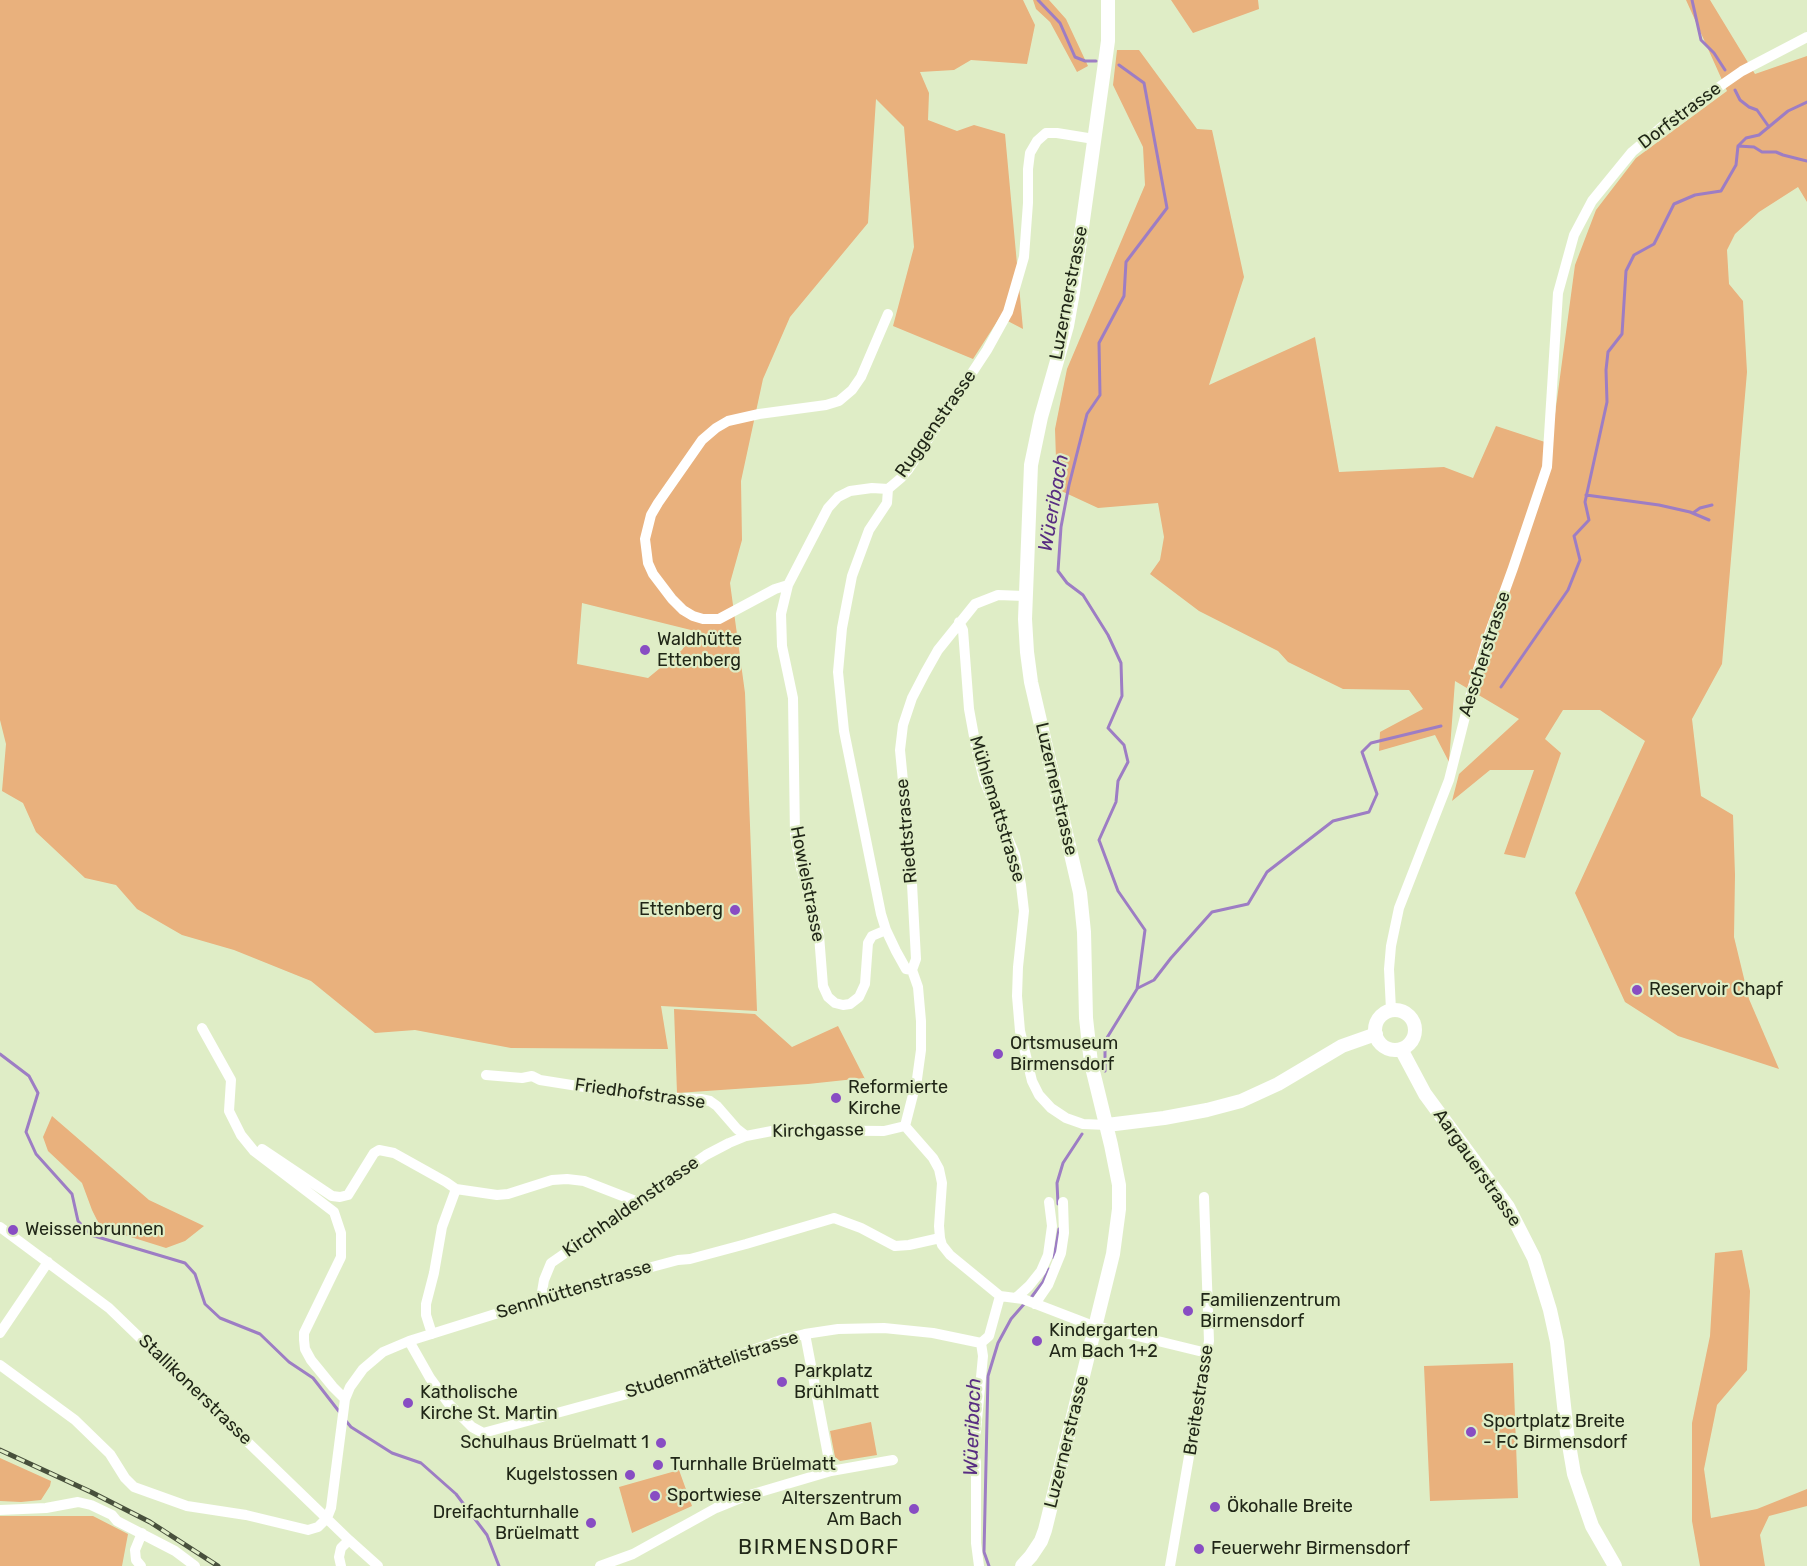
<!DOCTYPE html>
<html>
<head>
<meta charset="utf-8">
<style>
	body { margin:0 }
	canvas { display:block; background:#dfedc6 }
</style>
</head>
<body>
<canvas width="1807" height="1566"></canvas>
<script>
const c = document.querySelector('canvas').getContext('2d');
c.lineJoin = 'round';
function fillPath(path, color) { c.fillStyle = color; c.fill(path, 'evenodd'); }
const shape = rows => new Path2D(rows.map(r => 'M' + r).join(''));
function stroke(path, color, width, dash) { c.strokeStyle = color; c.lineWidth = width; c.lineCap = dash ? 'butt' : 'round'; c.setLineDash(dash || []); c.stroke(path); }
function drawText(font, color, halo, rows, align = 'center') {
  c.font = font + ' Rubik,sans-serif'; c.lineWidth = 4.5; c.setLineDash([]); c.textBaseline = 'middle'; c.strokeStyle = halo; c.fillStyle = color; for (const [text, x, y, turn = 0] of rows) {
    c.save(); c.translate(x, y); c.rotate((+turn || 0) * Math.PI / 180); c.textAlign = isNaN(turn) ? turn : align; if (halo) c.strokeText(text, 0, 0); c.fillText(text, 0, 0); c.restore();
  }
}
fillPath(shape([
	[0,0,1023,0,1035,25,1027,64,971,60,954,70,920,72,929,93,928,120,957,131,974,125,1005,134,1023,329,1000,317,973,359,893,326,914,247,904,127,876,99,868,223,790,317,763,379,741,481,742,540,730,583,745,693,757,1011,661,1006,668,1049,511,1048,415,1030,375,1033,311,981,234,950,182,935,137,909,116,885,85,878,36,832,23,803,2,791,6,744,0,720],
	[582,603,695,631,682,650,648,678,577,664],
	[1033,0,1049,0,1066,19,1088,66,1077,72,1050,22,1036,9],
	[1171,0,1258,0,1259,9,1193,33],
	[1686,0,1710,0,1755,74,1807,56,1807,202,1798,187,1759,212,1735,234,1727,250,1729,284,1743,301,1747,372,1722,664,1692,719,1701,796,1733,815,1735,875,1734,937,1749,999,1779,1069,1678,1036,1625,1002,1575,893,1645,741,1600,710,1563,710,1545,739,1561,753,1525,858,1504,854,1534,770,1490,770,1452,801,1459,774,1519,719,1455,681,1449,762,1435,735,1379,751,1380,732,1423,709,1409,690,1343,689,1288,662,1278,651,1199,611,1150,574,1160,560,1164,537,1158,503,1098,508,1057,489,1055,429,1067,369,1145,185,1143,147,1113,85,1117,50,1139,50,1197,129,1212,130,1244,277,1209,385,1315,337,1339,472,1444,467,1473,478,1496,426,1551,444,1575,265,1596,210,1636,158,1727,91],
	[674,1009,755,1014,792,1047,838,1026,865,1079,864,1078,808,1084,677,1093],
	[52,1116,149,1200,204,1226,185,1241,166,1248,115,1232,98,1222,92,1210,82,1183,48,1151,43,1137],
	[1742,1250,1750,1291,1747,1370,1717,1405,1704,1469,1711,1518,1757,1509,1807,1489,1807,1506,1769,1516,1760,1535,1765,1566,1700,1566,1692,1521,1692,1423,1710,1336,1715,1253],
	[1513,1363,1518,1498,1430,1501,1424,1366],
	[871,1422,877,1455,840,1461,835,1457,830,1431],
	[0,1458,51,1481,50,1486,41,1500,21,1502,0,1501],
	[679,1470,692,1506,632,1533,619,1487],
	[0,1516,93,1516,128,1534,122,1566,0,1566]
]), '#e9b17d');
stroke(shape([
	[1038,0,1060,23,1075,57,1085,61,1096,61],
	[1692,0,1701,40,1714,53,1725,70],
	[1735,90,1740,100,1749,107,1757,110,1769,127],
	[1738,146,1754,147,1762,152,1776,152,1783,155,1807,161],
	[1586,495,1659,505,1690,512,1709,520],
	[1693,513,1700,508,1712,505],
	[1501,687,1568,590,1580,560,1574,536,1589,520,1585,502,1607,402,1606,370,1608,352,1622,334,1626,271,1634,255,1654,244,1674,204,1695,195,1721,191,1736,165,1738,146,1746,138,1759,135,1788,111,1807,102],
	[1138,988,1154,980,1171,958,1212,912,1248,904,1267,872,1333,821,1369,812,1377,794,1362,752,1371,743,1441,726],
	[0,1054,29,1076,38,1093,26,1132,36,1154,72,1194,78,1221,91,1235,185,1263,195,1274,205,1304,220,1318,260,1334,289,1362,313,1378,341,1414],
	[1105,1071,1105,1041,1137,989,1145,930,1118,891,1099,840,1116,802,1118,781,1128,762,1124,745,1108,728,1122,696,1121,663,1108,635,1083,595,1067,583,1058,571,1061,527,1069,485,1087,414,1100,395,1099,343,1124,296,1126,262,1167,208,1144,83,1119,65],
	[1058,1204,1057,1183,1063,1163,1082,1134],
	[1054,1258,1059,1229],
	[1030,1299,1043,1282,1049,1269],
	[346,1421,351,1427,392,1453,421,1463,456,1494,487,1535,499,1566],
	[989,1566,984,1552,988,1376,998,1343,1011,1319,1025,1303]
]), '#9d7dc4', 3);
stroke(shape([
	[888,314,861,377,852,390,839,401,826,405,759,414,728,421,716,428,702,440,658,503,651,515,645,539,648,563,653,574,672,599,683,610,693,616,703,619,719,619,775,589,788,585,828,508,838,497,850,491,872,488,888,489],
	[788,585,781,614,782,646,793,698,795,836,801,868,819,935,823,986,828,997,835,1003,843,1005,850,1004,859,997,865,984,868,943,872,936,886,930],
	[959,622,963,630,969,709,976,747,984,780,1015,855,1021,885,1024,911,1018,967,1017,996,1020,1031,1032,1081,1039,1095,1051,1108,1066,1118,1083,1124,1107,1125],
	[912,970,906,969,896,951,886,930,881,914,844,731,838,672,842,628,852,576,869,530,887,503,888,489,901,478,908,470,987,350,1008,312,1024,257,1028,203,1028,169,1030,153,1037,141,1046,133,1057,133,1094,139],
	[1391,1010,1389,969,1391,946,1399,908,1449,780,1471,693,1487,640,1513,568,1547,467,1558,293,1574,235,1592,201,1632,152,1664,125,1742,71,1807,37],
	[202,1028,231,1080,229,1111,241,1135,254,1151,334,1212,341,1233,341,1257,304,1333,304,1340,305,1349,311,1360,333,1387,345,1399],
	[486,1075,522,1078,532,1076,540,1080,641,1096,701,1099,710,1101,717,1106,737,1129,746,1136],
	[905,1126,917,1079,921,1050,921,1021,918,987,912,970,916,959,911,865,900,750,903,725,912,698,925,673,938,650,975,604,998,595,1024,596],
	[905,1126,933,1158,939,1169,942,1183,939,1226,940,1238,942,1245,950,1255,1000,1296,1023,1299,1088,1324,1207,1353],
	[262,1149,332,1196,340,1197,348,1195,374,1153,379,1150,394,1153,446,1182,456,1189,497,1195,508,1194,552,1180,567,1179,584,1181,638,1202],
	[0,1227,109,1308,349,1540,378,1566],
	[1017,1297,1029,1286,1041,1271,1048,1255,1052,1226,1049,1202],
	[544,1299,542,1292,544,1280,551,1263,706,1155,729,1143,746,1136,777,1130,884,1131,905,1126],
	[1035,1304,1048,1285,1061,1253,1064,1233,1063,1202],
	[0,1333,48,1262],
	[432,1334,426,1315,426,1304,434,1273,442,1227,456,1189],
	[805,1334,831,1471],
	[409,1341,430,1378,449,1404,472,1427,483,1433,627,1394,784,1339,805,1334,838,1329,884,1328,933,1333,981,1343],
	[981,1343,989,1336,1000,1296],
	[0,1365,75,1420,110,1454,125,1478,134,1487,187,1506,246,1515,308,1530,318,1527,327,1518,331,1508,345,1399,350,1387,363,1369,383,1352,409,1341,607,1279,678,1260,690,1259,746,1244,834,1218,861,1228,895,1246,909,1245,940,1238],
	[0,1510,46,1508,78,1502,91,1505,112,1515,117,1521,175,1551,195,1566],
	[141,1566,136,1560,135,1550,142,1533],
	[341,1566,339,1557,341,1548,349,1540],
	[600,1566,633,1554,716,1508,743,1497,831,1471,893,1460],
	[979,1566,976,1543,976,1462,972,1447,976,1431,983,1356,981,1343],
	[1170,1566,1209,1341,1204,1197]
]), '#fff', 10);
stroke(shape([
	'1375 1030a20 20 0 1 1 40 0a20 20 0 1 1-40 0Z',
	[1401,1049,1425,1094,1508,1207,1534,1258,1550,1310,1557,1342,1567,1433,1574,1474,1592,1526,1615,1566],
	[1107,1125,1164,1118,1207,1110,1241,1101,1278,1084,1342,1046,1376,1034],
	[1022,1566,1031,1556,1041,1541,1045,1530,1113,1254,1119,1209,1119,1185,1111,1145,1091,1063,1086,1018,1084,932,1080,893,1031,682,1027,652,1025,619,1031,465,1041,417,1067,326,1073,292,1108,41,1108,0]
]), '#fff', 14);
const rail = shape([
	[0,1450,91,1492,150,1522,218,1566]
]);
stroke(rail, '#48503c', 5);
stroke(rail, '#dfedc6', 3, [9]);
for (const [x, y, r, color] of [
	[645,650,6,"#884dc3"],
	[735,910,6,"#884dc3"],
	[1637,990,6,"#884dc3"],
	[998,1054,6,"#884dc3"],
	[836,1098,6,"#884dc3"],
	[13,1230,6,"#884dc3"],
	[1188,1311,6,"#884dc3"],
	[1037,1341,6,"#884dc3"],
	[782,1382,6,"#884dc3"],
	[408,1403,6,"#884dc3"],
	[1471,1432,6,"#884dc3"],
	[661,1443,6,"#884dc3"],
	[658,1465,6,"#884dc3"],
	[630,1475,6,"#884dc3"],
	[655,1496,6,"#884dc3"],
	[1215,1507,6,"#884dc3"],
	[914,1509,6,"#884dc3"],
	[591,1523,6,"#884dc3"],
	[1199,1549,6,"#884dc3"]
]) { const dot = new Path2D(); dot.arc(x, y, r, 0, 2 * Math.PI); c.fillStyle = color; c.fill(dot); stroke(dot, '#dfedc6', 2); }
drawText('18px', '#202617', '#dfedc6', [
	["Dorfstrasse",1680,116,-37],
	["Luzernerstrasse",1069,293,-79],
	["Ruggenstrasse",936,424,-55],
	["Aescherstrasse",1485,654,-72],
	["Luzernerstrasse",1056,789,77],
	["Mühlemattstrasse",997,809,73],
	["Riedtstrasse",907,831,-95],
	["Howielstrasse",807,884,79],
	["Friedhofstrasse",640,1094,8],
	["Kirchgasse",818,1131,-1],
	["Aargauerstrasse",1477,1168,55],
	["Kirchhaldenstrasse",631,1207,-35],
	["Sennhüttenstrasse",574,1290,-17],
	["Studenmättelistrasse",712,1365,-18],
	["Stallikonerstrasse",195,1390,44],
	["Breitestrasse",1199,1400,-81],
	["Luzernerstrasse",1067,1442,-76]
]);
drawText('18px', '#202617', '#dfedc6', [
	["Waldhütte",657,640],
	["Ettenberg",657,661],
	["Ettenberg",723,910,"right"],
	["Reservoir Chapf",1649,990],
	["Ortsmuseum",1010,1044],
	["Birmensdorf",1010,1065],
	["Reformierte",848,1088],
	["Kirche",848,1109],
	["Weissenbrunnen",25,1230],
	["Familienzentrum",1200,1301],
	["Birmensdorf",1200,1322],
	["Kindergarten",1049,1331],
	["Am Bach 1+2",1049,1352],
	["Parkplatz",794,1372],
	["Brühlmatt",794,1393],
	["Katholische",420,1393],
	["Kirche St. Martin",420,1414],
	["Sportplatz Breite",1483,1422],
	["- FC Birmensdorf",1483,1443],
	["Schulhaus Brüelmatt 1",649,1443,"right"],
	["Turnhalle Brüelmatt",670,1465],
	["Kugelstossen",618,1475,"right"],
	["Sportwiese",667,1496],
	["Alterszentrum",902,1499,"right"],
	["Am Bach",902,1520,"right"],
	["Ökohalle Breite",1227,1507],
	["Dreifachturnhalle",579,1513,"right"],
	["Brüelmatt",579,1534,"right"],
	["Feuerwehr Birmensdorf",1211,1549]
], 'left');
drawText('italic 20px', '#582d82', '#dfedc6', [
	["Wüeribach",1054,503,-80],
	["Wüeribach",973,1427,-88]
]);
c.letterSpacing = '1.5px';
drawText('21px', '#202617', '#dfedc6', [
	["BIRMENSDORF",819,1548]
]);
c.letterSpacing = '0px';
</script>
</body>
</html>
